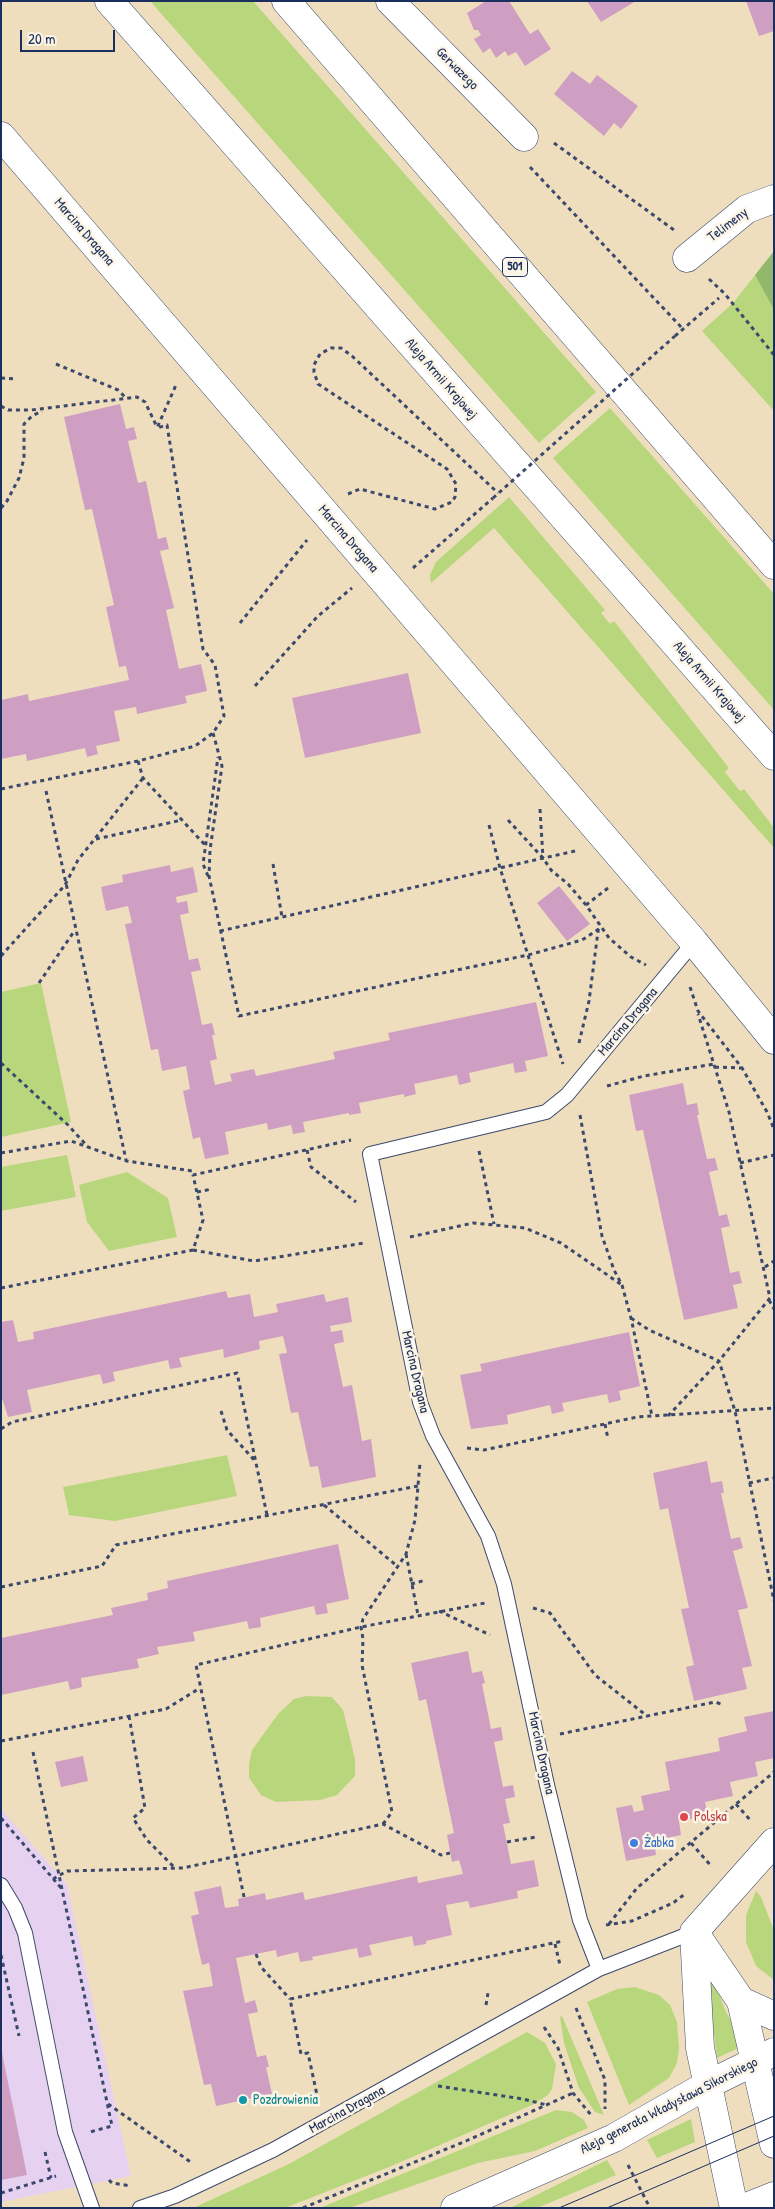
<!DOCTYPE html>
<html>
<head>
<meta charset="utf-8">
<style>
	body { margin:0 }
	#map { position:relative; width:775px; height:2209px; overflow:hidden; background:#efdebd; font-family:"Patrick Hand",sans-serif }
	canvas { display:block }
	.frame { position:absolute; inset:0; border:2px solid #1b2f5e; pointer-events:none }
	.scale { position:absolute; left:20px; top:30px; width:95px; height:22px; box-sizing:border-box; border:2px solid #1b2f5e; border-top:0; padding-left:6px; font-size:15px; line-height:18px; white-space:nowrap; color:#1b2f5e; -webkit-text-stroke:4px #fcf5e5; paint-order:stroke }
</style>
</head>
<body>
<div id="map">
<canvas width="775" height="2209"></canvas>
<div class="frame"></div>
<div class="scale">20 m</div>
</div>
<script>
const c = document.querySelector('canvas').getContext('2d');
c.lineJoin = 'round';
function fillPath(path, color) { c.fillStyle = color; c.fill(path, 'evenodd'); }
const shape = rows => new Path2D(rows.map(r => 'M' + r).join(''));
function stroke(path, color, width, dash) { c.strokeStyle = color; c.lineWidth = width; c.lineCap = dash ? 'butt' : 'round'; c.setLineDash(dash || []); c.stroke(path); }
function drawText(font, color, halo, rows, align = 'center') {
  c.font = font + ' "Patrick Hand",sans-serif'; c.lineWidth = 5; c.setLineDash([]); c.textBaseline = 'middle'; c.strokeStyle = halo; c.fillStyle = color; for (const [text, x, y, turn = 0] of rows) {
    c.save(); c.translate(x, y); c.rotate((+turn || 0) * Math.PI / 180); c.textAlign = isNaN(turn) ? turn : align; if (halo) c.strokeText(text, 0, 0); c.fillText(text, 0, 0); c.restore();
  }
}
fillPath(shape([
	[1,1809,67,1884,131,2176,1,2202]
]), '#e6d2f0');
fillPath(shape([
	[150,1,253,1,596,392,539,443],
	[755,275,774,310,774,411,702,331,733,303],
	[610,408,774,594,774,710,553,458],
	[509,497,605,610,601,613,610,624,614,621,729,768,725,772,740,791,744,789,768,820,774,828,774,848,494,528,431,583,430,575,436,562],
	[41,983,71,1122,1,1137,1,992],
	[67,1155,76,1197,1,1211,1,1167],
	[127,1172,168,1198,177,1237,109,1251,87,1222,79,1185],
	[227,1455,237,1496,115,1521,69,1515,63,1487],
	[306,1696,332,1697,343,1710,355,1759,355,1776,337,1795,320,1800,276,1802,261,1795,249,1778,249,1764,252,1750,278,1714,294,1699],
	[756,1891,761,1897,774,1930,774,1980,756,1966,746,1942,746,1915],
	[706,1973,712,1976,726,2012,745,2045,717,2058],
	[635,1987,659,1995,670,2005,677,2022,679,2048,677,2063,669,2078,629,2105,587,2002,617,1989],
	[562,2016,604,2115,595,2112,579,2088,564,2043,560,2017],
	[527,2032,545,2043,556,2064,552,2089,548,2095,532,2105,389,2167,285,2208,193,2208,287,2165],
	[556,2110,572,2112,584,2120,588,2128,535,2151,478,2163,349,2208,320,2208],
	[691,2119,695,2142,657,2158,647,2140],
	[607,2160,616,2175,537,2208,510,2208]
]), '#b8d77d');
fillPath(shape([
	[774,251,774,310,755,275]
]), '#92b86c');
fillPath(shape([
	[486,1,509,1,530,34,538,29,551,49,525,66,516,52,508,56,505,51,496,58,490,48,483,53,474,39,481,35,478,30,474,30,467,13],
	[587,1,636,1,601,22],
	[746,1,774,1,774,31,759,36],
	[572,71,590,84,597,75,638,106,621,129,614,123,604,136,554,94],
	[120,404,126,429,134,427,137,439,128,441,138,483,146,481,158,539,166,537,169,549,160,551,174,608,166,610,179,669,201,664,207,691,185,696,187,703,137,714,136,707,114,711,120,741,96,746,98,754,87,757,85,748,27,761,26,754,1,759,1,700,28,694,29,701,129,680,126,666,119,667,106,607,114,605,92,509,85,510,64,417],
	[408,673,421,733,305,758,292,698],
	[170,865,171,872,193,867,198,892,176,897,177,903,187,901,189,913,180,915,189,960,198,958,201,970,191,972,202,1025,212,1023,215,1035,212,1035,217,1059,210,1061,215,1085,232,1081,230,1074,254,1069,256,1076,335,1059,333,1052,390,1040,388,1033,536,1002,548,1056,525,1061,527,1071,515,1073,513,1063,469,1073,471,1082,459,1085,457,1075,414,1084,416,1094,404,1097,404,1094,359,1103,361,1113,349,1115,349,1113,303,1122,305,1132,293,1134,291,1125,268,1130,267,1123,225,1132,229,1154,205,1159,200,1137,193,1139,183,1091,190,1089,186,1066,162,1071,158,1049,151,1050,125,924,132,923,128,906,106,911,101,887,123,882,122,875],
	[559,886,590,924,567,941,537,903],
	[683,1083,687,1105,697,1103,699,1115,697,1115,707,1159,715,1158,718,1170,709,1172,719,1216,727,1214,730,1226,721,1228,730,1273,739,1271,742,1283,733,1285,738,1308,684,1320,643,1130,636,1131,629,1095],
	[226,1291,228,1298,250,1294,254,1317,278,1312,276,1304,324,1294,326,1302,348,1297,352,1322,330,1326,331,1332,342,1330,344,1342,334,1344,343,1387,352,1385,362,1441,371,1439,376,1477,322,1488,318,1466,310,1467,298,1412,291,1413,279,1354,287,1353,283,1336,259,1341,260,1349,224,1358,223,1349,179,1358,182,1367,170,1369,168,1360,113,1372,115,1381,103,1384,100,1374,27,1390,32,1412,8,1417,1,1395,1,1322,13,1320,18,1342,34,1339,33,1332],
	[629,1332,640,1386,619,1391,621,1400,609,1403,607,1394,562,1403,564,1411,552,1414,550,1405,507,1415,508,1424,471,1429,460,1375,482,1371,480,1364],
	[707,1461,711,1483,722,1481,724,1493,721,1493,731,1539,740,1537,743,1548,733,1551,748,1608,738,1610,752,1666,742,1668,747,1689,694,1701,686,1667,694,1665,681,1609,689,1608,668,1508,660,1510,653,1473],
	[338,1544,349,1599,326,1604,328,1613,316,1615,314,1606,260,1618,261,1627,249,1629,247,1621,193,1632,195,1641,157,1647,159,1654,137,1659,139,1668,81,1678,82,1687,70,1690,68,1681,1,1695,1,1638,113,1615,111,1608,148,1600,147,1593,168,1588,167,1581],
	[468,1651,472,1673,482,1671,485,1683,482,1684,491,1729,501,1727,503,1740,494,1742,503,1787,513,1785,515,1797,505,1799,510,1823,503,1824,511,1864,534,1860,539,1886,517,1891,518,1898,470,1908,468,1901,446,1905,452,1935,426,1941,426,1944,414,1946,412,1936,369,1945,372,1955,359,1958,357,1948,312,1957,313,1960,300,1962,298,1952,277,1957,276,1950,236,1958,245,2003,255,2000,258,2012,248,2014,257,2057,266,2055,269,2067,266,2067,272,2094,216,2106,211,2084,204,2085,183,1991,213,1986,209,1963,202,1965,191,1916,199,1914,194,1892,221,1886,225,1908,239,1906,238,1899,265,1893,266,1900,303,1892,305,1900,417,1876,418,1883,463,1874,459,1860,452,1862,447,1835,454,1833,426,1699,419,1701,411,1663],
	[774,1711,774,1758,755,1762,758,1776,730,1782,733,1796,705,1802,708,1816,679,1821,681,1835,654,1841,656,1855,626,1861,616,1808,632,1805,634,1812,644,1810,641,1796,670,1790,665,1762,720,1751,718,1738,747,1731,744,1717],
	[83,1756,88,1781,61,1787,55,1762],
	[1,2048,27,2175,1,2180]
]), '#cf9fc3');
const lane = shape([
	[1,1885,15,1908,25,1933,65,2132,92,2208],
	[599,1969,580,1920,547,1785,504,1584,488,1536,433,1436,420,1402,370,1154,546,1112,567,1095,694,942],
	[140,2208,175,2196,273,2150,599,1969,694,1932]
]);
const street = shape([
	[390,1,524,137],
	[1,136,694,942,774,1040],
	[687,258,747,209,774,199],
	[694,1932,741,2001,774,2144],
	[734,2208,700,2048,694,1932,774,1842]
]);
const secondary = shape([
	[741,2001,774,2016],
	[455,2208,614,2138,707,2085,774,2052],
	[744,2208,774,2196]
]);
const primary = shape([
	[109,1,774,756],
	[286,1,774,565]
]);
stroke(lane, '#3b496c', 16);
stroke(street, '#3b496c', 29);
stroke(secondary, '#3b496c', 29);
stroke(primary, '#3b496c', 29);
stroke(shape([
	[554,143,674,230],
	[530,167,683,329],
	[709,279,725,294,774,355],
	[675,336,719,298],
	[56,364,118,390,125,397],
	[1,378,16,379],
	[1,406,8,410,31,410,137,397,145,402,157,427],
	[348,494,360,489,435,509,452,502,455,497,456,484,447,469,318,384,314,372,314,365,320,354,331,348,341,348,352,356,498,493],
	[1,508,7,501,19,478,24,458,24,424,32,416,42,411],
	[413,568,493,498],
	[240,623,307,540],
	[255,686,318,616,352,588],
	[213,733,222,766,210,850,209,876,239,1016,528,955,582,940,599,929],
	[138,761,143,778,206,846],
	[1,789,138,761,195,746,213,733,224,716,215,665,203,649,167,425,157,428,176,385],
	[46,791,126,1160],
	[540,809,543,858],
	[508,820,543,858,551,870,568,884,586,905],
	[489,825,500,868,563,1064],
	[96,839,182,820],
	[273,864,282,917],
	[208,876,203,864,218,757],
	[608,888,586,905,609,938,631,957,646,965],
	[220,931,575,851],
	[1,956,65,885,78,860,143,778],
	[39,983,75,930],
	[690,987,698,1011,742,1068,767,1112,774,1129],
	[579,1043,589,1001,599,924],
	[1,1063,68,1125,88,1147],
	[715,1067,742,1068],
	[607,1086,644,1076,714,1064],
	[580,1115,602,1236,614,1270,622,1285,631,1318,652,1416],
	[307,1150,311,1167,356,1202],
	[479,1151,494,1224],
	[1,1153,71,1141,127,1161,192,1171,193,1175,351,1140],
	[740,1163,774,1155],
	[197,1192,212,1189],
	[410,1237,473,1223,525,1228,561,1243,622,1285],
	[193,1250,254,1261,364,1243],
	[765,1267,774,1261],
	[1,1288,193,1250,203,1220,193,1175],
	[769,1300,774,1309],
	[631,1318,649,1330,719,1361,735,1411,774,1601],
	[221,1411,227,1430,256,1462],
	[668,1416,719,1361,770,1298,729,1112,698,1014],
	[605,1424,608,1439],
	[1,1429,12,1422,237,1373,267,1515],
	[467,1448,484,1450,637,1417,774,1408],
	[749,1483,774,1478],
	[324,1505,397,1566],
	[406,1554,418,1615],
	[411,1584,426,1580],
	[1,1587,102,1566,116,1545,418,1486],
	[533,1608,550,1613,595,1675,647,1716],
	[439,1611,490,1635],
	[129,1716,145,1808,133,1818,147,1840,174,1867],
	[560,1734,715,1702,724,1705],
	[1,1741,166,1709,200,1688],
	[33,1752,112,2126,90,2132],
	[736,1804,752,1822],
	[1,1818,62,1889],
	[383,1824,392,1812,362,1665,363,1639,361,1627,363,1619,406,1554,415,1520,420,1463],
	[507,1842,536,1837],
	[691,1843,712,1867],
	[53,1879,67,1871,183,1868,383,1824,441,1855,450,1853],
	[244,1897,196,1665,361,1627,485,1603],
	[609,1924,637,1888,774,1772],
	[606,1925,632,1921,673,1903,685,1894],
	[555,1944,560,1965],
	[256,1954,261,1967,290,1999],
	[1,1955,19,2036],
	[486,2005,488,1993],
	[576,2008,605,2080,605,2109],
	[544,2027,558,2048,573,2093,591,2115],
	[438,2086,523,2099,547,2105],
	[313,2099,317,2095,308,2053,301,2054,290,1999,563,1941],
	[108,2104,192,2163],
	[45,2152,51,2178],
	[628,2165,650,2208],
	[109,2180,112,2183,131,2186],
	[1,2193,56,2176],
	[303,2208,466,2141,573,2093]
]), '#3b496c', 3, [4, 4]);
stroke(lane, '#fff', 14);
stroke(street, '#fff', 28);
stroke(secondary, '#fff', 28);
stroke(primary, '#fff', 28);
stroke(shape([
	[559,2208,774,2116],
	[607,2208,774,2136]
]), '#1b2f5e', 1);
stroke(shape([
	[493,498,675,336]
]), '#3b496c', 3, [4, 4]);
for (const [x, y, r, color] of [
	[684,1817,5,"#e0444e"],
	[634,1843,5,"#3f7fe0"],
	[243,2100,5,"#0f9aa8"]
]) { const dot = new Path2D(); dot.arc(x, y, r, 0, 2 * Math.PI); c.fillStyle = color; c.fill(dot); stroke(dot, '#fcf5e5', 2); }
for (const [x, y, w] of [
	[515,267,25]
]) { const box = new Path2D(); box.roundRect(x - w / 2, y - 9.5, w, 19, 4); c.fillStyle = '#fcf5e5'; c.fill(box); stroke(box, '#1b2f5e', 1); }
drawText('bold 12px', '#1b2f5e', null, [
	["501",515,267]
]);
drawText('14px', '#1b2f5e', '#fcf5e5', [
	["Gerwazego",457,69,45],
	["Telimeny",728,225,-37],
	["Marcina Dragana",84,232,49],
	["Aleja Armii Krajowej",441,379,49],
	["Marcina Dragana",348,539,49],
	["Aleja Armii Krajowej",709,682,49],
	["Marcina Dragana",628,1022,-50],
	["Marcina Dragana",415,1372,77],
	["Marcina Dragana",541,1753,78],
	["Aleja generała Władysława Sikorskiego",669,2106,-27],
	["Marcina Dragana",347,2110,-29]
]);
drawText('14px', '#be3a42', '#fcf5e5', [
	["Polska",694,1817]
], 'left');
drawText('14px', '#366cbe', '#fcf5e5', [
	["Żabka",644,1843]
], 'left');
drawText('14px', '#0d838f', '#fcf5e5', [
	["Pozdrowienia",253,2100]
], 'left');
</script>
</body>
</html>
